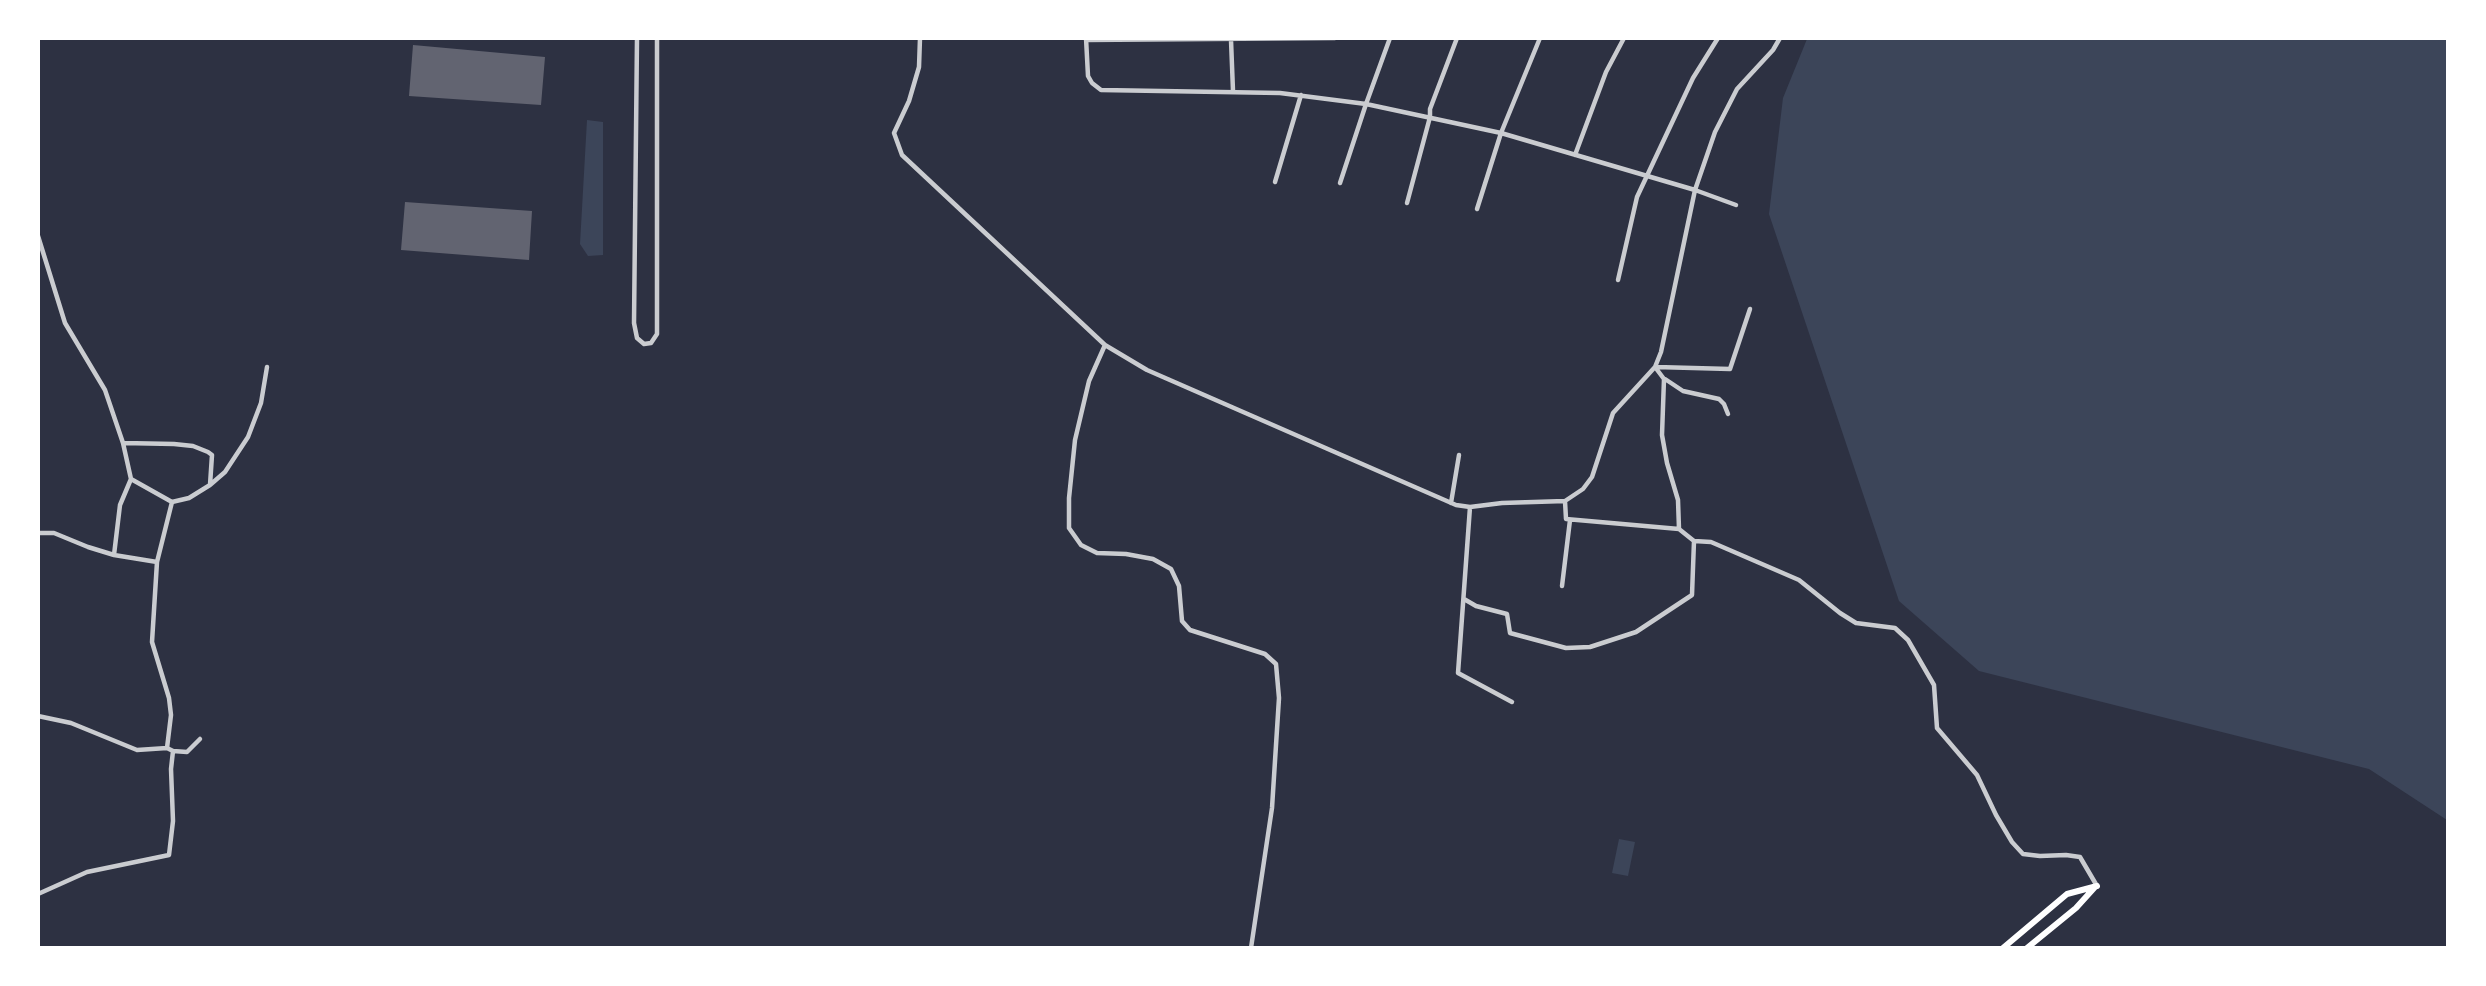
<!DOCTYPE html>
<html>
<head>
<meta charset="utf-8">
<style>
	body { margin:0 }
	#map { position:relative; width:2486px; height:986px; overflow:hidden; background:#2d3142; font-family:"Roboto Condensed",sans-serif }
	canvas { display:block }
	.frame { position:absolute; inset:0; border:40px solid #fff; pointer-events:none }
</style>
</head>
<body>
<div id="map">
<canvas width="2486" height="986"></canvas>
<div class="frame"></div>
</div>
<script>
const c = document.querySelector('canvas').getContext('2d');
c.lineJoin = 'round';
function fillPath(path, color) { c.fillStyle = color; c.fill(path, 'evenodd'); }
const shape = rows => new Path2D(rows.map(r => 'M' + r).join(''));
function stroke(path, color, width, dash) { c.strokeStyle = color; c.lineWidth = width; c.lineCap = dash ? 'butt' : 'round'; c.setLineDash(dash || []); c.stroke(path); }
fillPath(shape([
	[1807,39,2447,39,2447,820,2369,769,1979,671,1899,601,1769,214,1783,98],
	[587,120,603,122,603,255,588,256,580,244],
	[1619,839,1635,842,1628,876,1612,873]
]), '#3c4559');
fillPath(shape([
	[413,45,545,57,541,105,409,96],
	[405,202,532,211,529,260,401,250]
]), '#626471');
stroke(shape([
	[637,38,634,323,637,338,644,344,651,343,657,334,657,38],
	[920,38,919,67,909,101,894,133,902,155,1105,345,1147,370,1456,505,1470,507,1502,503,1565,501,1583,489,1592,477,1613,413,1655,367,1661,352,1695,190,1715,132,1737,89,1773,50,1780,38],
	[1086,38,1088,76,1092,83,1101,90,1280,93,1366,104,1390,38],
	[1086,40,1335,38],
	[1231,40,1233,91],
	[1575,155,1606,72,1624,38],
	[1275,182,1301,95],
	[1340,183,1366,104,1501,133,1695,190,1736,205],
	[1407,203,1430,117,1430,109,1457,38],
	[1477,209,1501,133,1540,38],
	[38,236,65,323,105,390,123,443,131,479,172,502],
	[1618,280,1637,197,1693,78,1718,38],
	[1105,345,1089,381,1075,440,1069,498,1069,528,1081,545,1097,553,1126,554,1153,559,1171,569,1179,586,1182,621,1190,630,1265,654,1276,664,1279,698,1272,808,1251,948],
	[1655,367,1664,379,1662,435,1667,463,1678,500,1679,529,1694,541,1711,542,1799,580,1840,613,1856,623,1895,628,1908,640,1934,685,1937,728,1977,775,1996,815,2012,842,2023,854,2040,856,2066,855,2080,857,2097,886],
	[1656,367,1730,369,1750,309],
	[1665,379,1683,391,1719,399,1724,404,1728,414],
	[123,443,174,444,193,446,208,452,212,455,210,485],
	[1565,501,1566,519,1679,529],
	[1451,503,1459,455],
	[1470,507,1458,673,1512,702],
	[38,533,54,533,88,547,114,555,157,562,172,502,189,498,210,485,225,472,248,437,261,403,267,367],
	[114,555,120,505,131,479],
	[157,562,152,642,169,698,171,715,167,748],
	[1562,586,1570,520],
	[1464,599,1476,606,1507,614,1510,633,1566,648,1590,647,1636,632,1692,595,1694,541],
	[38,716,71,723,137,750,167,748,173,751,187,752,200,739],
	[38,894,87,872,169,855,173,821,171,769,173,751]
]), '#caccd0', 4.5);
stroke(shape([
	[2003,948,2067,894,2097,886],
	[2027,948,2076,908,2095,887]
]), '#fff', 6);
</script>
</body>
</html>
